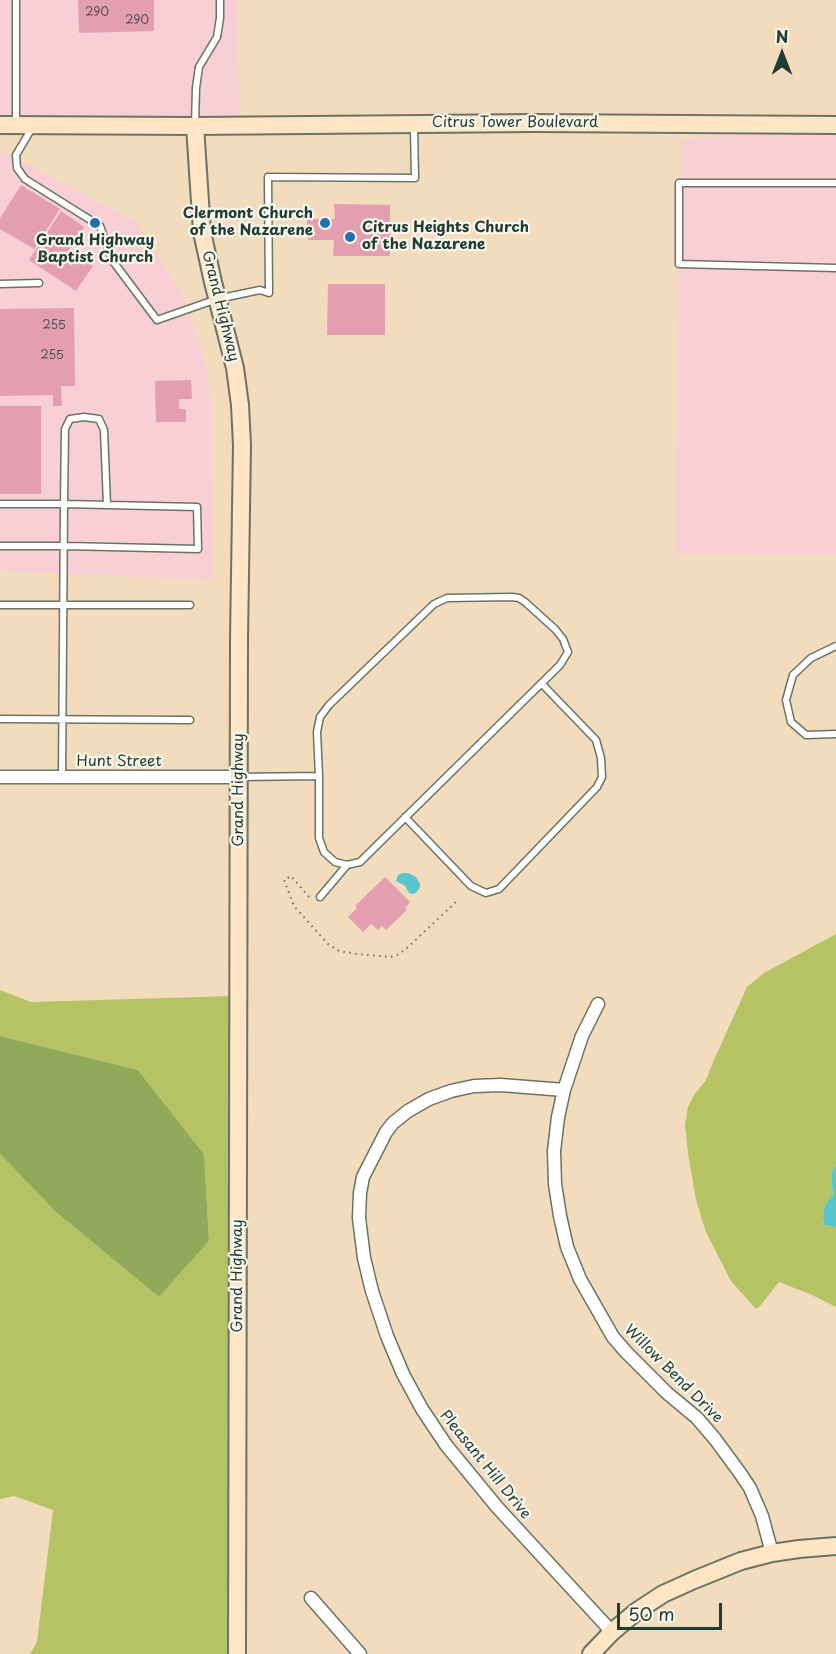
<!DOCTYPE html>
<html>
<head>
<meta charset="utf-8">
<style>
	body { margin:0 }
	#map { position:relative; width:836px; height:1654px; overflow:hidden; background:#f3dbbe; font-family:"Playpen Sans",sans-serif }
	canvas { display:block }
	.north { position:absolute; left:752px; top:24px; width:60px; height:60px; -webkit-text-stroke:4px #fbf7ec; paint-order:stroke; rotate:0deg; font-size:16px; font-weight:700; line-height:24px; text-align:center; color:#1f3d34 }
	.north::after { content:''; display:block; margin:auto; width:21px; height:27px; background:#1f3d34; clip-path:polygon(50% 0,100% 100%,50% 72%,0 100%) }
	.scale { position:absolute; left:617px; top:1603px; width:105px; height:27px; box-sizing:border-box; border:3px solid #1f3d34; border-top:0; padding-left:8px; font-size:18px; line-height:21px; white-space:nowrap; color:#1f3d34; -webkit-text-stroke:4px #fbf7ec; paint-order:stroke }
</style>
</head>
<body>
<div id="map">
<canvas width="836" height="1654"></canvas>
<div class="north">N</div>
<div class="scale">50 m</div>
</div>
<script>
const c = document.querySelector('canvas').getContext('2d');
c.lineJoin = 'round';
function fillPath(path, color) { c.fillStyle = color; c.fill(path, 'evenodd'); }
const shape = rows => new Path2D(rows.map(r => 'M' + r).join(''));
function stroke(path, color, width, dash) { c.strokeStyle = color; c.lineWidth = width; c.lineCap = dash ? 'butt' : 'round'; c.setLineDash(dash || []); c.stroke(path); }
function drawText(font, color, halo, rows, align = 'center') {
  c.font = font + ' "Playpen Sans",sans-serif'; c.lineWidth = 4.5; c.setLineDash([]); c.textBaseline = 'middle'; c.strokeStyle = halo; c.fillStyle = color; for (const [text, x, y, turn = 0] of rows) {
    c.save(); c.translate(x, y); c.rotate((+turn || 0) * Math.PI / 180); c.textAlign = isNaN(turn) ? turn : align; if (halo) c.strokeText(text, 0, 0); c.fillText(text, 0, 0); c.restore();
  }
}
fillPath(shape([
	[0,0,237,0,239,117,0,117],
	[793,133,836,133,836,555,675,554,681,139],
	[0,153,6,153,135,221,183,295,206,364,211,405,212,580,0,571]
]), '#f7cfd4');
fillPath(shape([
	[836,934,836,1165,831,1174,833,1195,825,1205,823,1217,824,1225,836,1227,836,1307,810,1294,779,1282,760,1306,756,1309,731,1281,706,1232,696,1200,688,1153,685,1125,688,1107,694,1095,706,1080,714,1060,747,987,764,973],
	[0,990,31,1002,233,996,231,1566,228,1654,30,1654,37,1642,53,1510,14,1496,0,1499,0,1154,57,1213,159,1297,209,1241,204,1154,138,1070,0,1036]
]), '#b6c365');
fillPath(shape([
	[0,1036,138,1070,204,1154,209,1241,159,1297,57,1213,0,1154]
]), '#90a95a');
fillPath(shape([
	[403,873,408,873,416,877,420,884,420,887,416,893,412,894,409,893,405,886,396,881,398,875],
	[836,1165,836,1227,824,1225,823,1217,825,1205,833,1195,831,1173]
]), '#58c6cd');
fillPath(shape([
	[78,0,154,0,154,31,79,33],
	[21,185,60,209,34,249,0,229,0,218],
	[334,204,390,205,390,256,333,256,334,240,308,240,307,219,335,219],
	[61,211,84,227,69,250,93,266,76,291,29,260],
	[328,284,385,284,385,335,327,335],
	[74,308,75,386,61,386,62,406,53,406,53,395,0,396,0,309],
	[191,380,192,399,179,399,179,409,186,409,186,422,156,422,155,381],
	[0,406,41,406,41,494,0,494],
	[385,877,410,902,405,908,407,910,386,930,382,926,378,930,371,924,363,932,348,917,357,908,355,906]
]), '#e49eb2');
const lane = shape([
	[16,122,16,0],
	[195,125,196,88,199,67,217,37,220,18,220,0],
	[32,128,16,155,17,168,25,179,100,226,112,260,157,320,217,299,260,290,269,293,268,177,415,178,414,127],
	[836,183,679,183,679,264,836,268],
	[0,284,39,283],
	[0,504,64,504,62,777],
	[0,546,65,546,198,549,197,507,64,504,65,429,70,419,84,417,99,419,104,430,107,505],
	[0,605,190,605],
	[836,646,811,658,793,675,786,700,791,722,806,735,836,734],
	[0,719,190,720],
	[239,777,319,776,319,838,324,852,335,862,347,865,360,862,560,665,568,652,563,639,555,629,525,602,519,598,512,597,447,598,434,604,329,705,320,717,317,732,319,776],
	[405,817,471,886,486,893,499,889,597,787,602,777,601,758,596,740,542,684],
	[320,897,347,865]
]);
const street = shape([
	[0,777,239,777],
	[598,1004,582,1036,564,1090,558,1117,554,1151,555,1184,560,1216,567,1247,580,1279,613,1337,626,1352,667,1393,697,1418,715,1439,740,1473,750,1488,762,1516,772,1553],
	[564,1090,501,1085,474,1086,451,1091,429,1099,408,1111,393,1123,386,1132,363,1177,360,1193,359,1218,364,1258,372,1291,387,1336,403,1374,422,1409,446,1445,497,1507,612,1632],
	[311,1598,360,1654]
]);
const secondary = shape([
	[0,125,195,126,534,123,836,125],
	[195,126,202,232,213,282,235,368,240,405,242,445,239,639,237,1654],
	[591,1654,612,1632,637,1611,663,1594,694,1580,741,1561,772,1553,799,1549,836,1546]
]);
stroke(lane, '#697464', 9);
stroke(street, '#697464', 15);
stroke(secondary, '#697464', 20);
stroke(shape([
	[309,897,291,876,284,880,294,906,328,944,339,951,357,954,390,957,397,955,406,949,458,900]
]), '#697464', 2, [1.5, 4.5]);
stroke(lane, '#fff', 6);
stroke(street, '#fff', 12);
stroke(secondary, '#fde5c5', 16);
for (const [x, y, r, color] of [
	[95,223,6,"#1f6fb2"],
	[325,223,6,"#1f6fb2"],
	[350,237,6,"#1f6fb2"]
]) { const dot = new Path2D(); dot.arc(x, y, r, 0, 2 * Math.PI); c.fillStyle = color; c.fill(dot); stroke(dot, '#fbf7ec', 2); }
drawText('12px', '#505554', null, [
	["290",97,13],
	["290",137,21],
	["255",54,326],
	["255",52,356]
]);
drawText('15px', '#1f3d34', '#fbf7ec', [
	["Citrus Tower Boulevard",515,123],
	["Grand Highway",220,306,76],
	["Hunt Street",119,762],
	["Grand Highway",239,790,-90],
	["Grand Highway",238,1276,-90],
	["Willow Bend Drive",673,1374,45],
	["Pleasant Hill Drive",485,1465,51]
]);
drawText('bold 15px', '#1f3d34', '#fbf7ec', [
	["Clermont Church",313,214],
	["of the Nazarene",313,231],
	["Citrus Heights Church",362,228,"left"],
	["of the Nazarene",362,245,"left"],
	["Grand Highway",95,241,"center"],
	["Baptist Church",95,258,"center"]
], 'right');
</script>
</body>
</html>
